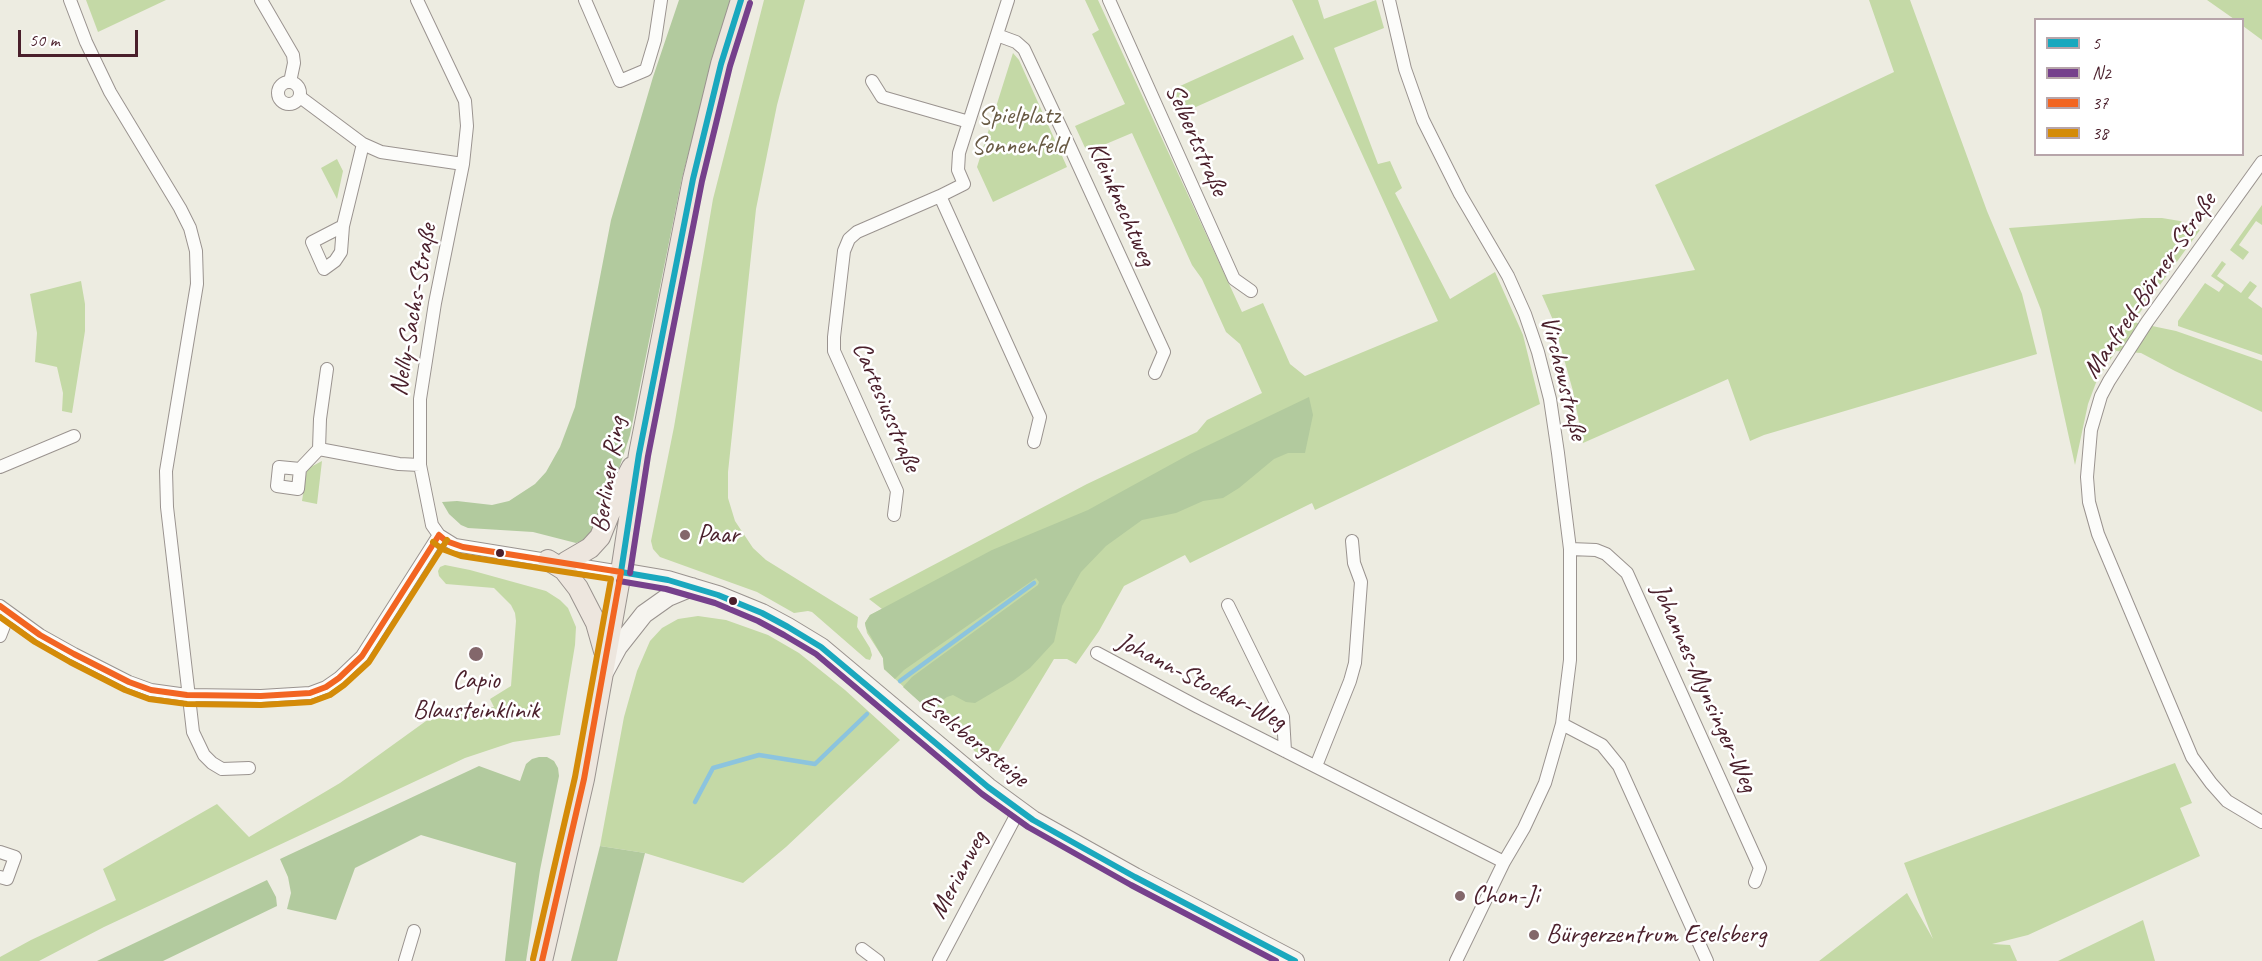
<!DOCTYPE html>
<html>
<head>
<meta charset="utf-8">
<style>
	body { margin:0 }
	#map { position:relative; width:2262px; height:961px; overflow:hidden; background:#edece1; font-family:Caveat,sans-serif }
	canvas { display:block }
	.legend { position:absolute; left:2034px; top:18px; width:210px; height:138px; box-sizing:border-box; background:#fff; border:2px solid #b7a5aa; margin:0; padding:8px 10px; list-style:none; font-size:18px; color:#4a1f2b }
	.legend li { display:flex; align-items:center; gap:12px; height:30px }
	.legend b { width:30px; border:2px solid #b7a5aa }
	.scale { position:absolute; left:18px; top:30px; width:120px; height:27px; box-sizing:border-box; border:3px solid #4a1f2b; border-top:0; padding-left:8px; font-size:18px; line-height:21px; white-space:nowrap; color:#4a1f2b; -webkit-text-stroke:4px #fff; paint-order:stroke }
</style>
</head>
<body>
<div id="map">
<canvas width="2262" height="961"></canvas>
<ul class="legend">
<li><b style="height:8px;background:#1aa8be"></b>5</li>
<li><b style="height:8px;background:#76408c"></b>N2</li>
<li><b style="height:8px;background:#f26522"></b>37</li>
<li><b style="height:8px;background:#d48b09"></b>38</li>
</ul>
<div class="scale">50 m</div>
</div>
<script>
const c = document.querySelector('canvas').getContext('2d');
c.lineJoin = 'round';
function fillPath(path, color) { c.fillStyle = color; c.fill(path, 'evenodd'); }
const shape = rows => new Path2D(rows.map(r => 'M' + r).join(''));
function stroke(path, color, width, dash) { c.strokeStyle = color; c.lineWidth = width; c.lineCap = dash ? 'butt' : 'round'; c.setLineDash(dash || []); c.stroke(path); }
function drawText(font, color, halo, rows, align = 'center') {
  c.font = font + ' Caveat,sans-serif'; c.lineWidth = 5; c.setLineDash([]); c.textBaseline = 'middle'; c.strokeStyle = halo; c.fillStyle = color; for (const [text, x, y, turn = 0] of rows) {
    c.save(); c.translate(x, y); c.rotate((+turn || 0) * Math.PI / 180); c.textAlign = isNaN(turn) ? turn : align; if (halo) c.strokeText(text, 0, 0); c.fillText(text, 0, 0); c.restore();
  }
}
fillPath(shape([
	[86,0,166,0,98,32],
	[764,0,805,0,777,105,756,209,728,472,728,498,735,521,753,548,766,560,858,617,857,627,870,648,872,655,870,660,866,659,812,612,808,611,794,613,757,592,660,557,653,549,651,541,674,427,713,199],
	[1085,0,1098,0,1242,312,1263,303,1290,364,1305,376,1438,321,1292,0,1318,0,1324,19,1376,0,1384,28,1334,48,1378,164,1390,161,1402,188,1395,193,1450,299,1495,272,1523,335,1540,404,1315,510,1312,503,1190,563,1185,555,1124,586,1099,631,1076,664,1067,659,1054,659,990,765,884,669,883,658,867,633,865,623,870,615,882,609,869,599,1087,484,1197,432,1207,420,1262,393,1240,344,1226,332,1202,279,1192,265,1132,133,1087,152,1075,126,1125,104,1092,34,1099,30],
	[1869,0,1910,0,1987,211,2022,294,2037,354,1764,435,1750,441,1728,379,1583,443,1573,391,1553,320,1542,295,1695,270,1655,185,1894,72],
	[2207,0,2262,0,2262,40,2243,26,2242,20,2234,19],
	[1293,35,1304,59,1180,114,1169,91],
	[1013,53,1019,60,1067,167,993,202,977,167],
	[337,159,343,171,337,199,321,168],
	[2262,205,2262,225,2256,221,2239,245,2249,252,2243,260,2230,250],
	[2142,218,2162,218,2180,221,2200,230,2133,322,2176,331,2262,361,2262,412,2175,371,2141,353,2116,351,2097,380,2088,404,2075,465,2041,310,2009,228],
	[2222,261,2226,264,2217,276,2241,293,2250,281,2257,286,2248,298,2262,308,2262,355,2178,326,2178,321,2205,283,2219,292,2224,285,2211,276],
	[81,281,85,304,85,331,72,413,62,411,63,393,57,367,35,362,37,333,30,294],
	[322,461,317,504,302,501,307,469],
	[445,565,470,570,546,591,560,600,568,608,576,627,575,645,560,735,513,742,465,758,104,927,39,961,0,961,0,957,31,940,116,900,103,869,217,804,249,837,340,783,426,721,494,707,490,699,511,686,516,621,515,613,511,605,494,588,446,584,439,576,438,571,440,567],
	[698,616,726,620,768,635,799,653,845,690,900,740,786,847,743,883,645,853,600,846,624,717,637,671,650,641,662,628,678,619],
	[2175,763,2192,803,2180,808,2200,856,2028,935,1992,944,2010,945,2017,961,1819,961,1907,893,1933,939,1904,863],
	[2143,920,2155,961,2058,961]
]), '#c4d9a6');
fillPath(shape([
	[679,0,730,0,716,48,682,178,630,435,605,511,597,529,587,539,576,543,533,532,468,528,461,525,449,514,442,502,457,501,492,505,509,501,535,484,546,472,560,447,575,407,611,220,653,77],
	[1309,397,1313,415,1305,453,1288,453,1274,459,1239,488,1223,498,1203,501,1176,513,1142,520,1106,546,1081,572,1062,606,1054,642,1030,668,1014,680,975,703,966,702,953,695,947,697,939,703,938,708,943,723,903,687,912,677,1038,585,1039,582,1036,578,904,670,895,679,884,669,883,658,866,628,865,623,870,615,992,550,1088,510,1190,454],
	[539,757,547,757,554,761,558,768,559,776,540,870,526,961,505,961,516,863,421,835,355,868,336,920,287,909,291,893,288,877,280,859,479,766,520,781,526,764,532,759],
	[600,846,645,853,617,961,571,961],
	[267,880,276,897,277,906,163,961,97,961]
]), '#b2ca9e');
stroke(shape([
	[900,681,1034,583],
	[695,802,713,768,759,755,815,764,867,714]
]), '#8cc4de', 4.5);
const street = shape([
	[70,0,86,42,110,92,180,208,190,228,196,251,197,284,166,471,167,507,193,732,204,755,212,763,222,769,249,768],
	[261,0,293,55,294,63,290,82],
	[417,0,465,101,467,126,463,164,435,303,420,399,420,465,432,525,439,535,455,545,621,572],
	[585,0,620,81,646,70,655,40,661,0],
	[1008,0,959,153,958,170,964,184,940,196,1040,417,1034,442],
	[1109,0,1234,279,1251,291],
	[1389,0,1405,69,1423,120,1460,194,1508,276,1525,314,1538,352,1550,399,1558,453,1570,549,1570,660,1562,724,1545,783,1524,828,1504,862,1456,961],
	[997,35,1016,42,1024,49,1070,147,1164,352,1155,373],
	[872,81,882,97,969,122],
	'278 93a11 11 0 1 1 22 0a11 11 0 1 1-22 0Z',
	[300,97,363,144,381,152,463,164],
	[2262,162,2147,322,2109,381,2101,396,2091,430,2087,477,2089,502,2098,534,2192,757,2211,783,2227,801,2262,822],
	[343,226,312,242,324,269,335,261,341,252,343,226,363,144],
	[319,449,320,419,327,369],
	[0,467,74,436],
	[300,469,279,467,277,486,298,489,300,469,319,449,399,464,420,465],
	[894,515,897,491,834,351,834,337,844,251,849,239,857,232,940,196],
	[1570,549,1596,550,1606,554,1627,573,1760,868,1755,882],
	[1228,605,1283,717,1285,751],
	[0,606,40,635,74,654,129,682,151,690,187,695,261,696,310,693,326,687,339,678,362,656,439,535],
	[0,636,9,613],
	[1097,653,1198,707,1504,862],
	[1562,724,1602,745,1619,766,1707,961],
	[1316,766,1350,681,1355,663,1361,582,1354,563,1352,541],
	[0,852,15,857,7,879,0,877],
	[862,949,878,961],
	[405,961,414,931],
	[939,961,1019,810]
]);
const secondary = shape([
	[621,572,668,580,718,595,762,613,788,627,821,647,988,787,1033,820,1135,877,1295,961],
	[605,671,618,647,644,614,668,597,692,587]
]);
const primary = shape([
	[548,560,564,570,578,588,596,623,604,651],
	[566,562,590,548,600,537,617,495,632,467],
	[542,961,584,779,621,572,639,454,693,179,721,64,741,0]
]);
stroke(street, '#9a938f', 14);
stroke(secondary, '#9a938f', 20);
stroke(primary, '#9a938f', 22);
stroke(street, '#fcfcfa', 12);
stroke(secondary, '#f6f4ef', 18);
stroke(primary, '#ede6de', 20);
stroke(shape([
	[621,572,668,580,718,595,762,613,788,627,821,647,988,787,1033,820,1135,877,1295,961],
	[621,572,639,454,693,179,721,64,741,0]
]), '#1aa8be', 6);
stroke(shape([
	[630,573,648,456,702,181,730,66,750,3],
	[619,581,666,589,715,603,758,621,784,635,816,654,982,794,1028,827,1131,885,1276,961]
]), '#76408c', 6);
stroke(shape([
	[439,535,446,541,463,547,621,572,584,779,542,961],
	[0,606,40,635,74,654,129,682,151,690,187,695,261,696,310,693,326,687,339,678,362,656,439,535]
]), '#f26522', 6);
stroke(shape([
	[433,542,442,549,461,556,611,579,575,777,533,959],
	[0,617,35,642,70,662,125,690,149,699,187,704,261,705,311,702,330,695,344,685,369,662,447,540]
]), '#d48b09', 6);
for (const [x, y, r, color] of [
	[685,535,6,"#83676b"],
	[500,553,5,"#4a1f2b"],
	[733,601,5,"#4a1f2b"],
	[476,654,8,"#83676b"],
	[1460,896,6,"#83676b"],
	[1534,935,6,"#83676b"]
]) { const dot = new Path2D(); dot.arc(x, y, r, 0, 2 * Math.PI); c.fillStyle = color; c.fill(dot); stroke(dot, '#fff', 2); }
drawText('26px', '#695b45', '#fff', [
	["Spielplatz",1019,116],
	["Sonnenfeld",1019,146]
]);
drawText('26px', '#4a1f2b', '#fff', [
	["Selbertstraße",1196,140,66],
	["Kleinknechtweg",1121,204,66],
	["Manfred-Börner-Straße",2150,286,-56],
	["Nelly-Sachs-Straße",414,310,-80],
	["Virchowstraße",1563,378,76],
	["Cartesiusstraße",886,407,67],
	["Berliner Ring",609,475,-81],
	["Johann-Stockar-Weg",1201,682,27],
	["Johannes-Mynsinger-Weg",1704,688,66],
	["Eselsbergsteige",974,741,39],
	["Merianweg",959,875,-62]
]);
drawText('26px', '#4a1f2b', '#fff', [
	["Paar",697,535],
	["Capio",476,681,"center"],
	["Blausteinklinik",476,711,"center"],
	["Chon-Ji",1472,896],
	["Bürgerzentrum Eselsberg",1546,935]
], 'left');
</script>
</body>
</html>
